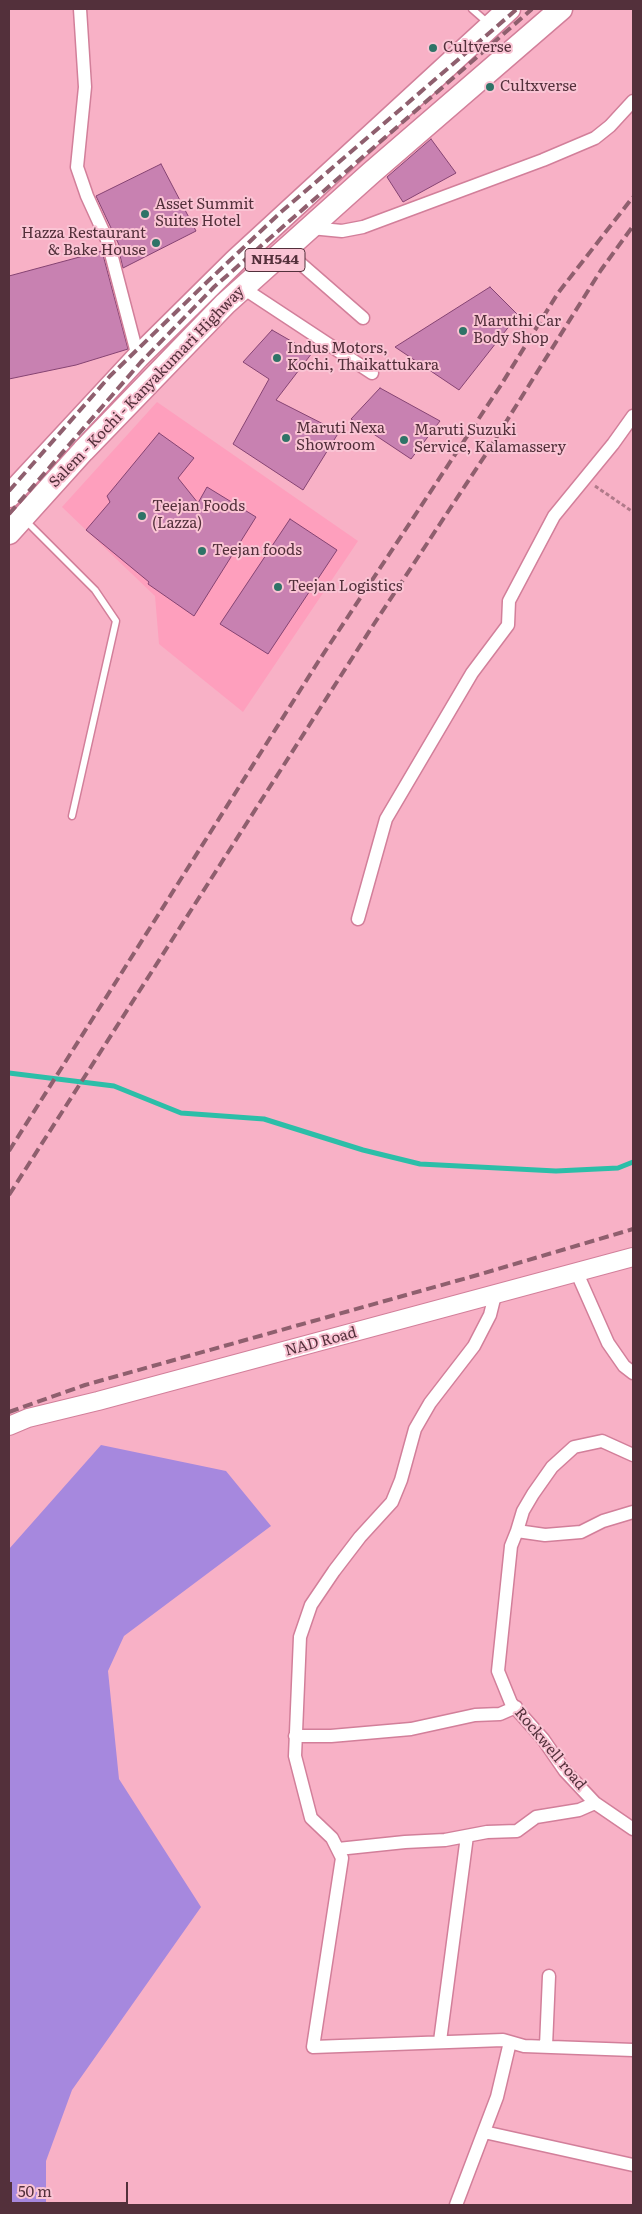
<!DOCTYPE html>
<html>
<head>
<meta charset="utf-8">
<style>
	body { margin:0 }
	#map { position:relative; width:642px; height:2214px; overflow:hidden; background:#f8b1c6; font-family:Literata,serif }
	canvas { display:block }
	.frame { position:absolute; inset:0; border:10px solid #53303b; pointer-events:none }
	.scale { position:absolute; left:10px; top:2182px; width:118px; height:22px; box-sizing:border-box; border:2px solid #53303b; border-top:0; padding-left:6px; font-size:15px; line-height:18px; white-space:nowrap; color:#53303b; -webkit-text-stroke:4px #fac4d4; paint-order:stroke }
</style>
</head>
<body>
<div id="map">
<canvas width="642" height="2214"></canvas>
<div class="frame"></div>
<div class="scale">50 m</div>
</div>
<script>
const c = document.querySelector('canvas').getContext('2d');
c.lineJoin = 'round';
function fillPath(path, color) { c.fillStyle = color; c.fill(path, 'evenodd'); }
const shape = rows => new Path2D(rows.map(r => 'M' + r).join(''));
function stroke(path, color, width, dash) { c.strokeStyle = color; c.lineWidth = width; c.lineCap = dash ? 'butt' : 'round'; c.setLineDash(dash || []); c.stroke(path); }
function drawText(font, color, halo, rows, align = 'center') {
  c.font = font + ' Literata,serif'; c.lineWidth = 4; c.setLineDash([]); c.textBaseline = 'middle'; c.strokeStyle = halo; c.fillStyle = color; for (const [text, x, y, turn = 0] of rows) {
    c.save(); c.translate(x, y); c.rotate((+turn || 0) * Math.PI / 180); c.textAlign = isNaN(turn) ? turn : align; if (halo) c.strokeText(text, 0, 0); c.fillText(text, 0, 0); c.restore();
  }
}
fillPath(shape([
	[157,402,358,541,243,712,159,644,155,596,62,507]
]), '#fe9fbd');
fillPath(shape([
	[101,1445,226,1471,271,1526,124,1636,108,1671,119,1779,201,1907,72,2090,46,2161,46,2205,9,2205,9,1549]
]), '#a688de');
stroke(shape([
	[9,1073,114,1086,181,1113,264,1119,363,1150,420,1164,556,1171,618,1168,633,1162]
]), '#2cbea8', 5);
const building = shape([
	[431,139,456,173,403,202,387,177,431,139],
	[161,164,196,231,123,268,118,247,120,247,96,196,161,164],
	[102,251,128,349,76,365,9,379,9,276,102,251],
	[490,287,518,315,459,390,395,347,490,287],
	[272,330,312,353,276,400,339,432,303,490,233,444,269,379,243,362,272,330],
	[380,388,440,421,411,459,351,419,380,388],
	[159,433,194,458,178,478,198,503,207,487,256,517,194,616,148,584,149,582,86,530,110,502,107,496,159,433],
	[290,519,337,550,268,654,220,624,290,519]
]);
fillPath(building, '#c881b1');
stroke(building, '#854372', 1);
const lane = shape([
	[472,9,488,23],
	[25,520,95,590,116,621,72,816]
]);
const street = shape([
	[80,9,85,87,77,167,87,196,108,242,138,357],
	[311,228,342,231,363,227,543,160,595,138,610,126,633,101],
	[285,250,363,318],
	[243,288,372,373],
	[358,919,386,819,472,673,508,625,509,601,554,516,613,444,633,416],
	[577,1273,608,1343,624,1366,633,1373],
	[495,1295,490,1315,474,1346,430,1403,415,1429,401,1480,392,1502,360,1537,334,1571,311,1605,300,1637,295,1756,311,1818,332,1838,342,1858,313,2047,503,2040,524,2046,633,2050],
	[633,1455,602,1441,574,1447,552,1467,533,1494,523,1511,517,1531,545,1535,581,1532,603,1521,633,1512],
	[517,1531,511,1546,498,1671,511,1703,543,1739,565,1771,595,1803,633,1829],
	[295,1736,331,1736,411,1729,475,1715,500,1714,516,1707],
	[338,1849,405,1842,445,1840,487,1832,517,1831,536,1817,579,1810,595,1803],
	[440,2041,467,1836],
	[546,2046,549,1976],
	[484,2132,633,2165],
	[456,2205,497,2097,510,2042]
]);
const secondary = shape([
	[9,1426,28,1418,98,1401,633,1257]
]);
const highway = shape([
	[9,496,138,357,236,260,509,9],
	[9,533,83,451,225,304,371,173,561,9]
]);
stroke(lane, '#d27f9a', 9);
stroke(street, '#d27f9a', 15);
stroke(secondary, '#d27f9a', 20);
stroke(highway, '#d27f9a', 25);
stroke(shape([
	[595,486,633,512]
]), '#b17a8a', 3, [4, 2.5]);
stroke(lane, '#fff', 6);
stroke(street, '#fff', 12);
stroke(secondary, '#fff', 18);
stroke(highway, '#fff', 22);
stroke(shape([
	[9,491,110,376,206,283,281,212,517,9],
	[9,514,141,362,214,287,532,9],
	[9,1151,318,662,501,385,558,293,633,197],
	[9,1195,372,627,486,454,601,270,633,226],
	[9,1412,85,1385,481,1274,633,1229]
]), '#8f5f6e', 4, [10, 5]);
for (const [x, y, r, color] of [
	[433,48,5,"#2f7367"],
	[490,87,5,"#2f7367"],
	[145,214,5,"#2f7367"],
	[156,243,5,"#2f7367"],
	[463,331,5,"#2f7367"],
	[277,358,5,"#2f7367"],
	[286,438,5,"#2f7367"],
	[404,440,5,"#2f7367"],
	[142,516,5,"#2f7367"],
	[202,551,5,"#2f7367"],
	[278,587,5,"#2f7367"]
]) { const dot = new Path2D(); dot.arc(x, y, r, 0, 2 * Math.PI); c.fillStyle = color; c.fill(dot); stroke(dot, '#fac4d4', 2); }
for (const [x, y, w] of [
	[275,260,60]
]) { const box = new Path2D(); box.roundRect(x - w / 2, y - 11.5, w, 23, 4); c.fillStyle = '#fac4d4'; c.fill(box); stroke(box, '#53303b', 1); }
drawText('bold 14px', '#53303b', null, [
	["NH544",275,260]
]);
drawText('15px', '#53303b', '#fac4d4', [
	["Cultverse",443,48],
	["Cultxverse",500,87],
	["Asset Summit",155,205],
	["Suites Hotel",155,222],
	["Hazza Restaurant",146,234,"right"],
	["& Bake House",146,251,"right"],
	["Maruthi Car",473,322],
	["Body Shop",473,339],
	["Indus Motors,",287,349],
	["Kochi, Thaikattukara",287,366],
	["Maruti Nexa",296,429],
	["Showroom",296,446],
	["Maruti Suzuki",414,431],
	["Service, Kalamassery",414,448],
	["Teejan Foods",152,507],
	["(Lazza)",152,524],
	["Teejan foods",212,551],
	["Teejan Logistics",288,587]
], 'left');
drawText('15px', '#53303b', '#fac4d4', [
	["Salem - Kochi - Kanyakumari Highway",147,387,-46],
	["NAD Road",321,1342,-15],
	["Rockwell road",550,1749,50]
]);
</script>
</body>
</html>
